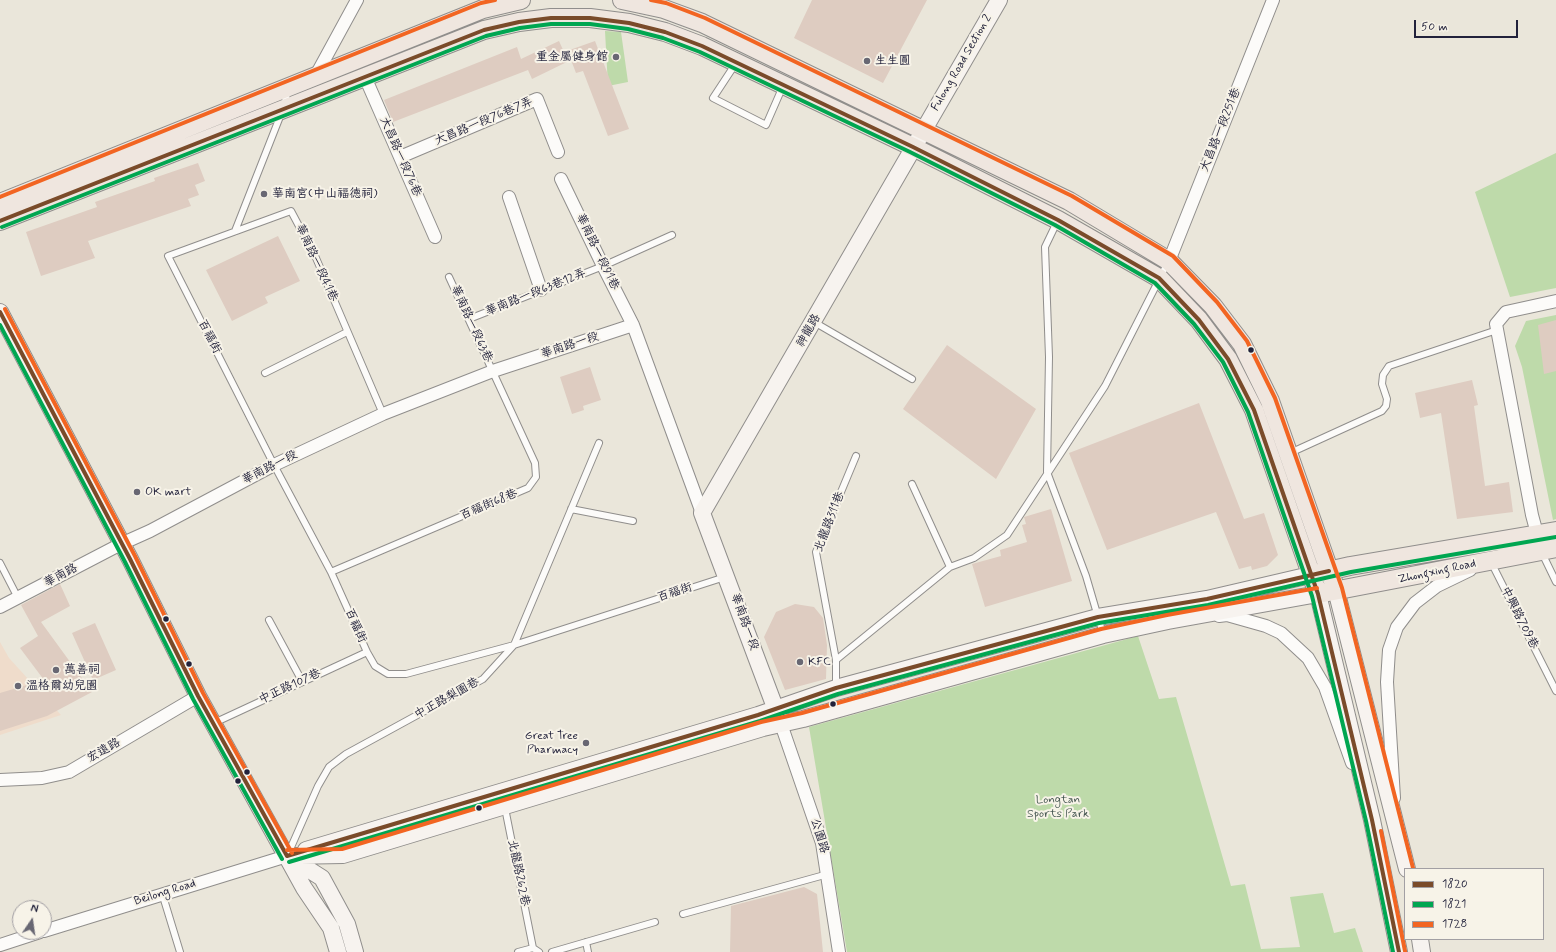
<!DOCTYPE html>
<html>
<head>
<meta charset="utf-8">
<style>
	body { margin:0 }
	#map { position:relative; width:1556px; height:952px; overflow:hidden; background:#eae6da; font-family:Mynerve,sans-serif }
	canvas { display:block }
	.legend { position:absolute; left:1404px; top:868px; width:140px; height:72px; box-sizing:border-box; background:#f7f3e8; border:1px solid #a29fa3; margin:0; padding:5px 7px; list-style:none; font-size:12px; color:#22223b }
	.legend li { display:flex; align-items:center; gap:8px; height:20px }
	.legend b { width:20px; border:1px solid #a29fa3 }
	.north { position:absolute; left:12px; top:900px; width:40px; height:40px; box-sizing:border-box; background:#f7f3e8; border:1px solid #a29fa3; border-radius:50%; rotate:13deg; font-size:11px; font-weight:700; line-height:16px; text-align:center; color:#22223b }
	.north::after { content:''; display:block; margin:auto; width:14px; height:18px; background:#686773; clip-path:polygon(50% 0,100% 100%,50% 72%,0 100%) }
	.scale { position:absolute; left:1414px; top:20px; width:104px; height:18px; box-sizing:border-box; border:2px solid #22223b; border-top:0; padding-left:5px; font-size:12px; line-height:14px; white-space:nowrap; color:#22223b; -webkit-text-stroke:3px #f7f3e8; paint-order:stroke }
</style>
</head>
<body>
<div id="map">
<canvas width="1556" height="952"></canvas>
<ul class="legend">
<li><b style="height:5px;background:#7a4b2a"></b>1820</li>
<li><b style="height:5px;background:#00a651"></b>1821</li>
<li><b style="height:5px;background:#f26522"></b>1728</li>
</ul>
<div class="north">N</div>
<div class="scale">50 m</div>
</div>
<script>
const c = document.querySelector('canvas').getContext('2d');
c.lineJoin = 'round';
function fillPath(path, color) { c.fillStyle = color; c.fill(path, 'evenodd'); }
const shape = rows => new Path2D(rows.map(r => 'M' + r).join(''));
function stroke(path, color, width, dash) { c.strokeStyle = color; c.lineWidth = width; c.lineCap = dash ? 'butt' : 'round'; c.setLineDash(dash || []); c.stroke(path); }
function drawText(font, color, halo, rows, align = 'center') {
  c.font = font + ' Mynerve,"LXGW WenKai TC",sans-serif'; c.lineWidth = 4; c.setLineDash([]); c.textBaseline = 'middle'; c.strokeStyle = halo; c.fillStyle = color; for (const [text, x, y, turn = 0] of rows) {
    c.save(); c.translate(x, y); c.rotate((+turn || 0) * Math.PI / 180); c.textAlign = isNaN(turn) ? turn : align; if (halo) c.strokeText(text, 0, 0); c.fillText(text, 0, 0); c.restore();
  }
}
fillPath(shape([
	[0,642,9,658,61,715,0,735]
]), '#efdccb');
fillPath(shape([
	[605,31,621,32,628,82,608,86],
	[1556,153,1556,288,1510,297,1475,192],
	[1556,315,1556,519,1553,520,1522,367,1515,346,1526,321],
	[1138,636,1159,699,1176,697,1231,886,1245,884,1261,949,1300,947,1290,897,1323,893,1334,933,1355,928,1363,952,847,952,809,727]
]), '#bedaaa');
fillPath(shape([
	[812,0,927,0,883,83,794,38],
	[559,41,564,52,595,41,629,129,608,136,583,71,576,73,571,60,532,79,528,70,393,122,384,100,517,47,521,59],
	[198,163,205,181,195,185,199,195,188,199,191,206,88,241,95,258,41,276,26,232,97,207,95,202,155,181,154,178],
	[278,236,300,281,265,297,268,303,232,321,206,270],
	[1556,320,1556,371,1544,374,1538,325],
	[947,345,1036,409,996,479,903,409],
	[590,367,601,400,583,406,584,410,572,414,560,377],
	[1472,380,1478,405,1474,406,1485,486,1509,482,1513,512,1457,519,1441,413,1420,418,1415,393],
	[1199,403,1244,519,1264,513,1278,555,1267,566,1252,570,1251,566,1239,569,1216,512,1107,550,1069,453],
	[1051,509,1072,581,985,607,972,564,1001,556,1000,550,1027,542,1022,525,1026,524,1024,517],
	[60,584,70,606,41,622,92,692,47,716,0,731,0,693,44,680,20,648,38,636,21,605],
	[795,604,814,607,823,618,827,645,826,679,785,690,764,637,776,612],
	[95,623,116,670,93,680,72,633],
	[804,887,817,894,823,952,730,952,731,906]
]), '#deccc1');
const service = shape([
	[736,63,713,98,766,125,783,86],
	[1057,222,1045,247,1049,357,1047,472,1086,576,1103,634],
	[235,231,283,109,288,90],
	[469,319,603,266,672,235],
	[814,322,912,379],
	[265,373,347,332],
	[383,414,316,258,291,211,168,256,274,465,331,572,367,652,375,666,388,674,406,674,514,645,725,577],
	[1290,453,1382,411,1386,406,1387,399,1382,384,1383,375,1389,366,1497,330],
	[912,484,950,567],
	[571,509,633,521],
	[1542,553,1556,582],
	[1491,562,1556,691],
	[0,563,18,598],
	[331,572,528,488,536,477,535,463,449,277],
	[269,620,302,681],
	[836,660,950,567,974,558,1007,535,1105,386,1168,262],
	[836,686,836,660,816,552,856,456],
	[214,723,367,652],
	[505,808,533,948,539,952],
	[288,854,318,786,329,767,346,754,483,679,514,645,599,443],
	[162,893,180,952],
	[683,914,828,874],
	[586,942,588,952],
	[518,952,533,948],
	[552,952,655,922]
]);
const minor = shape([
	[315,77,357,0],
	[365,77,435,237],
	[400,157,537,99,558,152],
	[561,179,603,266,633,325,702,513],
	[509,197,541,290],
	[1169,261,1273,0],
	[1539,541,1532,515,1496,324,1506,312,1556,301],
	[0,607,121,544,150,531,274,465,383,414,493,371,633,325],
	[1219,616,1227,615,1266,626,1281,633,1308,658,1325,687,1352,763],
	[781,724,822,843,839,952],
	[0,780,42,778,69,772,198,696],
	[1394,798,1387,682,1389,650,1397,627,1415,603,1437,586,1470,570],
	[44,931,287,856],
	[0,945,40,932]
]);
const secondary = shape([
	[0,312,130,559,198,696,304,888,331,928,338,952],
	[1336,590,1407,869],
	[779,718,702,513,999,0],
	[306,850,758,715,836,688,1098,617,1207,599,1310,575],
	[287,856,343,855,763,728,803,719,1103,635,1168,621,1318,594,1372,820,1399,952],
	[289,857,322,878,347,924,355,952],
	[1420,939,1422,952]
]);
const primary = shape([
	[622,0,664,9,702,23,1069,201,1169,261,1213,306,1242,344,1270,401,1336,590],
	[0,203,483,9,521,0],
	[0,221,484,30,519,22,551,18,590,18,629,23,665,32,702,46,913,147,1058,220,1159,278,1199,320,1228,359,1254,410,1318,594,1556,548],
	[1319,573,1350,566,1556,531]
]);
stroke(service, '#908e8c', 8);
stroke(minor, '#908e8c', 14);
stroke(secondary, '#908e8c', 18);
stroke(primary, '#908e8c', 20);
stroke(service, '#fcfbf9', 6);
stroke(minor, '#fcfbf9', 12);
stroke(secondary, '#f7f3ef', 16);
stroke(primary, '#efe6df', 18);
stroke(shape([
	[0,221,484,30,519,22,551,18,590,18,629,23,665,32,702,46,913,147,1058,220,1159,278,1199,320,1228,359,1254,410,1318,594,1372,820,1399,952],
	[0,312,130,559,198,696,287,856],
	[287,856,758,715,836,688,1098,617,1207,599,1329,571]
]), '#7a4b2a', 4);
stroke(shape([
	[2,227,486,36,520,28,551,24,590,24,628,29,663,38,700,52,910,152,1055,225,1155,283,1194,324,1223,362,1248,412,1312,596,1366,821,1393,952],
	[0,325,125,562,193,699,282,859],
	[289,862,760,721,838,694,1099,623,1208,605,1351,572,1556,537]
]), '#00a651', 4);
stroke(shape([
	[651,0,666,3,705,18,1072,196,1173,256,1217,302,1247,341,1275,398,1342,588,1413,868],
	[0,197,481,3,495,0],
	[5,309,135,556,203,693,292,853],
	[1381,831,1405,951],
	[287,850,342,849,761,722,802,713,1101,629,1167,615,1317,588]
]), '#f26522', 4);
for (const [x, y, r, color] of [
	[616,57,4,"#686773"],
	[867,61,4,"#686773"],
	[264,194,4,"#686773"],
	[1251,350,3.5,"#22223b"],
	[137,492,4,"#686773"],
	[166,619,3.5,"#22223b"],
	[800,662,4,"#686773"],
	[189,664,3.5,"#22223b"],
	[56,670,4,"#686773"],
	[18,686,4,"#686773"],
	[833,704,3.5,"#22223b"],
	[586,743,4,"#686773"],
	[247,772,3.5,"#22223b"],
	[238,781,3.5,"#22223b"],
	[479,808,3.5,"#22223b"]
]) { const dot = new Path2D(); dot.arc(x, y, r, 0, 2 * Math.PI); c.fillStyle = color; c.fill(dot); stroke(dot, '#f7f3e8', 1.5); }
drawText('12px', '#22223b', '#f7f3e8', [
	["重金屬健身館",608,57,"right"],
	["生生圓",875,61],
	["華南宮(中山福德祠)",272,194],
	["OK mart",145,492],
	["KFC",808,662],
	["萬善祠",64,670],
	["溫格爾幼兒園",26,686],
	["Great Tree",578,736,"right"],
	["Pharmacy",578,750,"right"]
], 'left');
drawText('12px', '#22223b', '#f7f3e8', [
	["Fulong Road Section 2",962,63,-60],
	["大昌路一段76巷7弄",484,122,-23],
	["大昌路一段251巷",1221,130,-68],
	["大昌路一段76巷",400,157,66],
	["華南路一段91巷",597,252,64],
	["華南路一段41巷",316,263,65],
	["華南路一段63巷12弄",536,293,-22],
	["華南路一段63巷",471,324,65],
	["神龍路",809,331,-60],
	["百福街",209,337,63],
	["華南路一段",570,346,-18],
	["華南路一段",270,468,-27],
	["百福街68巷",489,505,-23],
	["北龍路311巷",830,522,-69],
	["Zhongxing Road",1437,572,-12],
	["華南路",61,576,-28],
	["百福街",675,593,-18],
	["中興路709巷",1519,618,63],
	["華南路一段",744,622,70],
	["百福街",355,626,66],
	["中正路107巷",290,687,-25],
	["中正路梨園巷",447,699,-29],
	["宏遠路",104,751,-30],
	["公園路",819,836,73],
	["北龍路262巷",518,873,78],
	["Beilong Road",165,893,-17]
]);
drawText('12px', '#465751', '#f7f3e8', [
	["Longtan",1058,800],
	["Sports Park",1058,814]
]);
</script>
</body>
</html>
